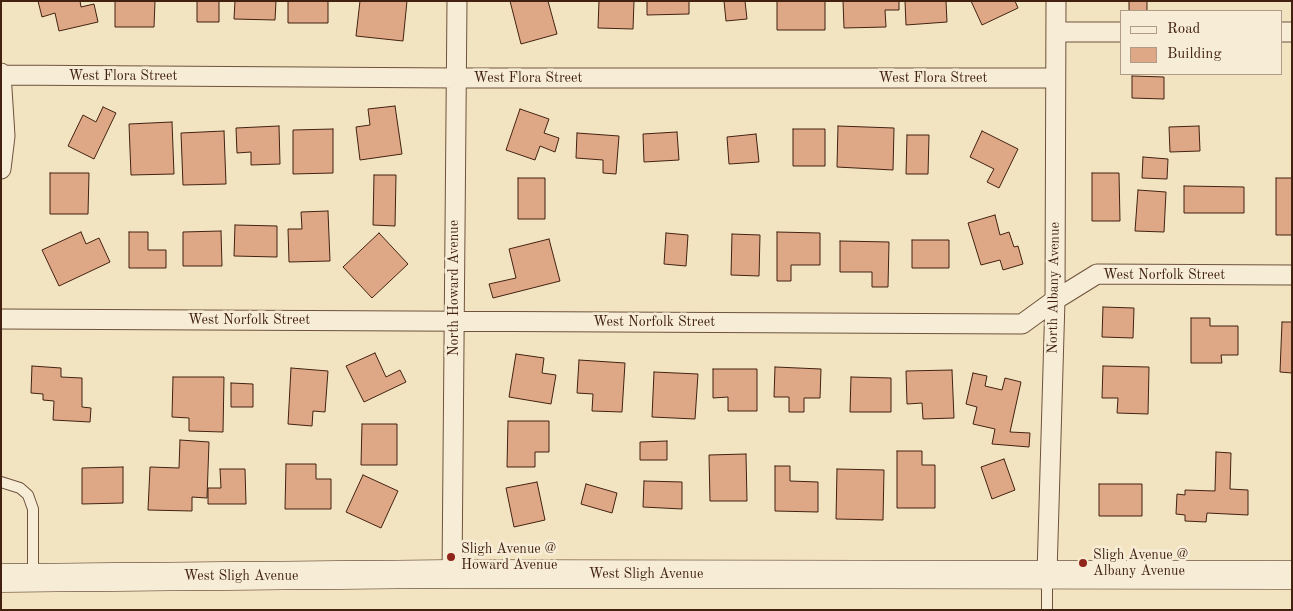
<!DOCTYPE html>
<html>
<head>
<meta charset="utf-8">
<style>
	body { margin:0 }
	#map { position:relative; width:1293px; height:611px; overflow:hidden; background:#f3e4c1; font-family:"Old Standard TT",serif }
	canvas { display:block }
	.frame { position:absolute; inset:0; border:2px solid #422110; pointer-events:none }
	.legend { position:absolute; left:1120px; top:10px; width:162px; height:65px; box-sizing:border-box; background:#f7edd7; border:1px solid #af9b87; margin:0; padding:6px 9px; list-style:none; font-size:15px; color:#422110 }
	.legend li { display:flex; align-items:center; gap:10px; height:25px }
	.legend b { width:25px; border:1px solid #af9b87 }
</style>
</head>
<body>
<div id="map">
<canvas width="1293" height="611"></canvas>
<div class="frame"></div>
<ul class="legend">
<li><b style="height:6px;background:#f7edd7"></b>Road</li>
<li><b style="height:14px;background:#dea887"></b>Building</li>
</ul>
</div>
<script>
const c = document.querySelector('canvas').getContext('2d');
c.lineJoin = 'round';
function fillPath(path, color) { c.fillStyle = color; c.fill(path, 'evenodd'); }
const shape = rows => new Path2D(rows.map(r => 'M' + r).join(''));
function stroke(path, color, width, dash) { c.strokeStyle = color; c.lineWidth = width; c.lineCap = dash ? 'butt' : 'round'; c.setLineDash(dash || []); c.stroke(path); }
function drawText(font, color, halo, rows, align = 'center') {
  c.font = font + ' "Old Standard TT",serif'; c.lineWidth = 5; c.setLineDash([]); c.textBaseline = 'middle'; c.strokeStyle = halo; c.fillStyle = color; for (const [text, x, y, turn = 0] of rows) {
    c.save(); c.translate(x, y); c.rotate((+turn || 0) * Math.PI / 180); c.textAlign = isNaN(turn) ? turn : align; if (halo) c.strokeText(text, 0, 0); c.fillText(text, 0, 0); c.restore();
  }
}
const building = shape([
	[38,1,80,1,81,7,94,4,98,22,59,31,55,13,42,17,38,1],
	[115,1,155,1,154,27,115,27,115,1],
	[197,1,219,1,219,22,197,22,197,1],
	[235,1,276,1,275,20,234,19,235,1],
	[288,1,328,1,328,23,288,23,288,1],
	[360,1,407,1,403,41,356,36,360,1],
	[510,1,548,1,557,34,521,44,510,1],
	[599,1,634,1,633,29,598,28,599,1],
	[647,1,689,1,689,14,647,15,647,1],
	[724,1,745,1,747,19,726,21,724,1],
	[777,1,825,1,825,30,777,30,777,1],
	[843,1,899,1,899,10,885,10,886,27,844,28,843,1],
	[905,1,946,1,947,22,906,25,905,1],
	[971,1,1015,1,1018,8,982,25,971,1],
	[1129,1,1147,1,1147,11,1129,11,1129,1],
	[1132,76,1164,77,1164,99,1132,98,1132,76],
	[395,106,402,154,360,160,356,127,370,125,368,109,395,106],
	[103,107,116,113,94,159,68,146,83,115,96,122,103,107],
	[520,109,549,119,544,133,559,138,555,152,540,146,535,160,506,150,520,109],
	[172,122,174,174,131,175,129,124,172,122],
	[279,126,280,164,251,165,251,152,237,153,236,128,279,126],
	[838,126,894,128,893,170,837,167,838,126],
	[1199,126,1200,151,1170,152,1169,127,1199,126],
	[333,129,333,173,293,174,293,130,333,129],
	[793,129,825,129,825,166,793,166,793,129],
	[224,131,226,184,183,185,181,133,224,131],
	[982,131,1018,149,999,188,987,182,994,169,970,157,982,131],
	[677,132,679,160,644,162,643,134,677,132],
	[577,133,619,136,616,174,603,173,603,160,576,158,577,133],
	[756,134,759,162,729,164,727,137,756,134],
	[907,135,929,135,928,174,906,174,907,135],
	[1143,157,1168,159,1167,179,1142,178,1143,157],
	[50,173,89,173,88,214,50,214,50,173],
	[1092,173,1119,173,1120,221,1092,221,1092,173],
	[374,175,396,175,395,226,373,225,374,175],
	[518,178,545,178,545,219,518,219,518,178],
	[1276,178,1292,178,1292,235,1276,235,1276,178],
	[1184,186,1244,187,1244,213,1184,213,1184,186],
	[1138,190,1166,192,1164,232,1135,231,1138,190],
	[328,211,330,261,289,262,288,229,302,229,301,212,328,211],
	[995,215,1000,235,1009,232,1014,247,1018,246,1023,264,1003,270,1000,260,981,265,968,223,995,215],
	[235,225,277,226,277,257,234,256,235,225],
	[221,231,222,266,183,266,183,232,221,231],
	[81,232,86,244,99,238,110,262,59,286,42,250,81,232],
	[129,232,148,232,148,250,166,250,166,268,129,268,129,232],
	[777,232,820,233,820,265,791,265,791,281,777,281,777,232],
	[379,233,408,264,372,298,343,267,379,233],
	[666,233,688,235,686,266,664,264,666,233],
	[732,234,760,235,759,276,731,275,732,234],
	[549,239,560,281,493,298,489,284,516,278,509,249,549,239],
	[912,240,949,240,949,268,912,268,912,240],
	[840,241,889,242,888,287,872,287,872,272,840,272,840,241],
	[1103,307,1134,308,1133,338,1102,337,1103,307],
	[1191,318,1210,318,1210,326,1238,326,1238,355,1221,355,1222,363,1191,363,1191,318],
	[1282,322,1292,322,1292,373,1280,372,1282,322],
	[375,353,386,377,400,370,406,382,364,402,346,366,375,353],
	[516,354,544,358,542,373,556,375,551,404,509,397,516,354],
	[579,360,625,363,622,412,592,411,593,394,577,393,579,360],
	[32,366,61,368,61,377,82,378,82,407,91,408,90,422,53,420,54,401,43,400,43,394,31,393,32,366],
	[1103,366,1149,367,1148,414,1117,413,1118,398,1102,398,1103,366],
	[775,367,821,369,820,398,804,398,804,412,789,412,789,397,774,397,775,367],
	[291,368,328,371,325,412,313,411,312,426,288,424,291,368],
	[713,369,757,369,757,411,728,411,728,397,713,398,713,369],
	[952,370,954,418,923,419,922,403,907,404,906,371,952,370],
	[654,372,698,374,695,419,652,417,654,372],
	[973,373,987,376,985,386,1002,390,1005,378,1021,382,1010,432,1030,433,1029,447,992,444,995,429,973,424,977,407,966,404,973,373],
	[173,377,224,377,223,432,189,431,189,418,172,417,173,377],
	[851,377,891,378,891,412,850,412,851,377],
	[231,383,253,384,253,407,231,407,231,383],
	[508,421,549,421,549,452,535,452,535,467,507,467,508,421],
	[362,424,397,424,397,465,361,465,362,424],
	[180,440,209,442,207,498,192,497,192,511,148,510,150,467,179,468,180,440],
	[667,441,667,460,640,460,640,442,667,441],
	[897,451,922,451,922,465,935,465,935,508,897,508,897,451],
	[1216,452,1231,453,1230,489,1248,490,1248,515,1207,513,1206,522,1185,521,1185,515,1176,514,1177,494,1185,495,1185,490,1215,491,1216,452],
	[746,454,747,501,710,501,709,455,746,454],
	[1004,459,1015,490,992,499,981,467,1004,459],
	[286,464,316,464,316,479,331,479,331,509,285,509,286,464],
	[775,466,790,466,790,481,818,482,818,512,775,511,775,466],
	[123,467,123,503,82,504,82,468,123,467],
	[220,469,245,469,246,504,208,504,208,488,221,488,220,469],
	[837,469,884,470,883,520,836,519,837,469],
	[363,475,398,491,381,528,346,512,363,475],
	[644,481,682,482,682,509,643,507,644,481],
	[537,482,545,520,514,527,506,488,537,482],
	[586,484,617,493,612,513,581,504,586,484],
	[1099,484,1142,484,1142,516,1099,516,1099,484]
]);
fillPath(building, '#dea887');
stroke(building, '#422110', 1);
const service = shape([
	[1,482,20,488,28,495,33,509,33,577],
	[1047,575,1047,610]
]);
const minor = shape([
	[1056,32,1122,32],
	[1282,32,1292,32],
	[1,73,5,136,1,169],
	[2,75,456,78,1055,78],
	[1,319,1022,324,1055,300,1097,274,1292,275],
	[452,574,457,1],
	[1047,574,1055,300,1056,1]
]);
const secondary = shape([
	[1,578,452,574,1292,575]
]);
stroke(service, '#6e523c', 12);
stroke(minor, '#6e523c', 21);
stroke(secondary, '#422110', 29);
stroke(service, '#f7edd7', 10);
stroke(minor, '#f7edd7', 19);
stroke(secondary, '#f7edd7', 28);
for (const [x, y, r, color] of [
	[451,557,5,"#8f2418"],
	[1083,563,5,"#8f2418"]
]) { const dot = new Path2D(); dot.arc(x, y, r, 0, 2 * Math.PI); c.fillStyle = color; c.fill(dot); stroke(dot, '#f7edd7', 2); }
drawText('14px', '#422110', '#f7edd7', [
	["West Flora Street",123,76],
	["West Flora Street",528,78],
	["West Flora Street",933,78],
	["West Norfolk Street",1164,275],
	["North Howard Avenue",454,288,-90],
	["North Albany Avenue",1054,288,-89],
	["West Norfolk Street",249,320],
	["West Norfolk Street",654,322],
	["West Sligh Avenue",646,574],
	["West Sligh Avenue",241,576]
]);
drawText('14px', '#422110', '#f7edd7', [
	["Sligh Avenue @",461,549],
	["Howard Avenue",461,565],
	["Sligh Avenue @",1093,555],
	["Albany Avenue",1093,571]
], 'left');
</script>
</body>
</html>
